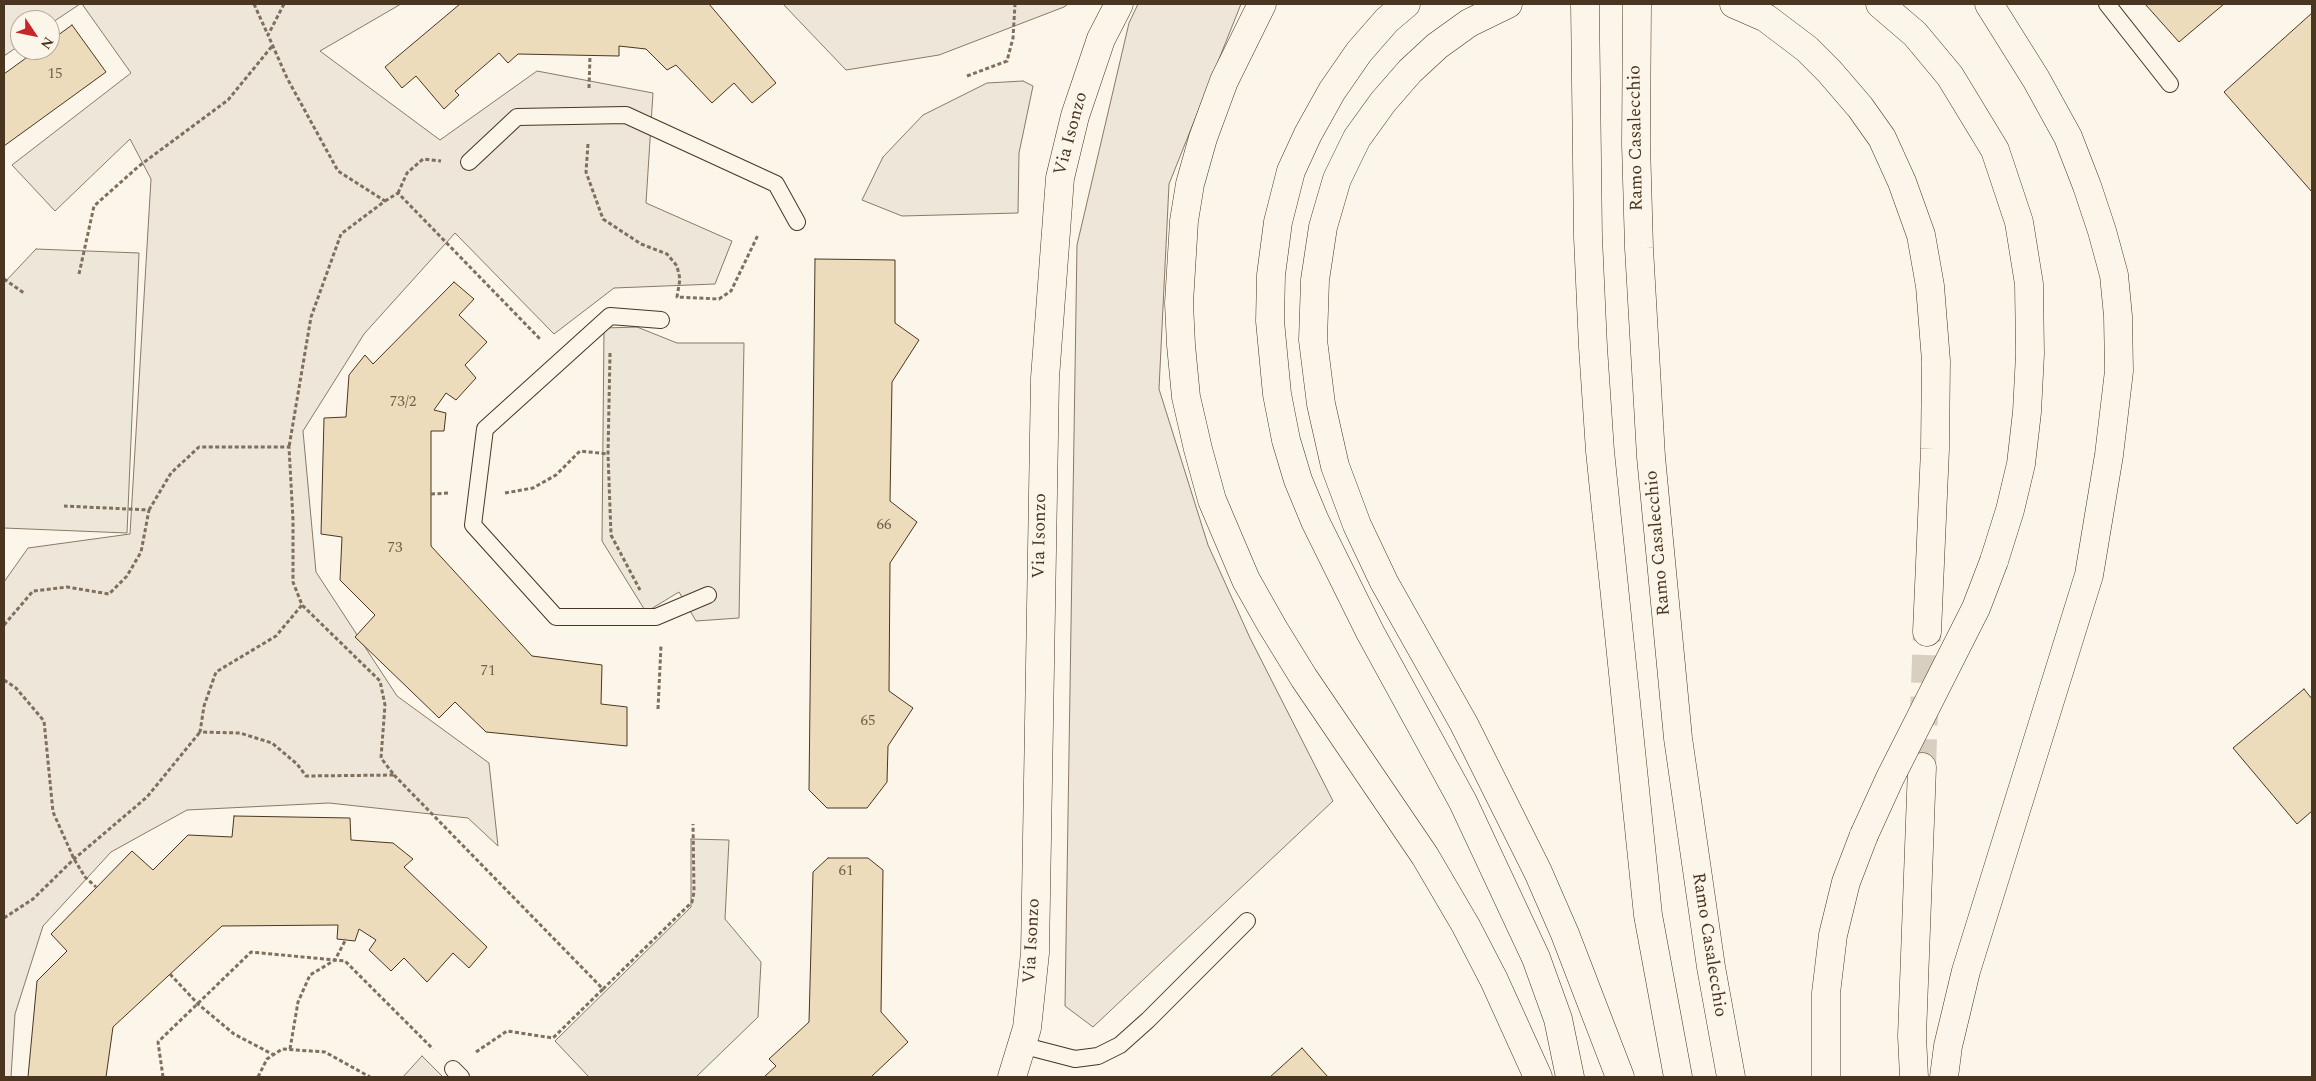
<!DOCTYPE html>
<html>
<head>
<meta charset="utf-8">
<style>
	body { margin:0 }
	#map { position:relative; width:2316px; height:1081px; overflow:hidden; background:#fbf6e9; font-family:Spectral,serif }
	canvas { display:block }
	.frame { position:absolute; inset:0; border:5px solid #4a3520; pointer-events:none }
	.north { position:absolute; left:10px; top:10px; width:50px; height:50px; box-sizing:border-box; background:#fbf6e9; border:1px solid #b4a999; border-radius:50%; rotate:124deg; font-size:14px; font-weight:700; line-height:20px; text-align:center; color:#4a3520 }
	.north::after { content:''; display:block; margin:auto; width:18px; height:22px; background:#c62828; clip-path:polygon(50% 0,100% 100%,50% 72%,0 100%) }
</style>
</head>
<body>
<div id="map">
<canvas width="2316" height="1081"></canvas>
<div class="frame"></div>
<div class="north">N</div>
</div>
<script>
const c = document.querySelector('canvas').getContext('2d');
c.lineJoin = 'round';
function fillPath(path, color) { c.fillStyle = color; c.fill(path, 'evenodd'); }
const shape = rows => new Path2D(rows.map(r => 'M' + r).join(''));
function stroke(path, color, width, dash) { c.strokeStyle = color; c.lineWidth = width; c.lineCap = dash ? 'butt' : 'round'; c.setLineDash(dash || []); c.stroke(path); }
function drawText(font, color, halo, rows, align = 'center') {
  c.font = font + ' Spectral,serif'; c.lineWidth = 4; c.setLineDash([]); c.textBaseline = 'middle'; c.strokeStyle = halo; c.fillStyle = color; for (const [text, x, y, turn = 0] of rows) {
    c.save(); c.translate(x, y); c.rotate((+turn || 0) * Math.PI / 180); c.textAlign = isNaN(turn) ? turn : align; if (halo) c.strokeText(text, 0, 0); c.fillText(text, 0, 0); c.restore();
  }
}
const green = shape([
	[4,4,80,4,50,24,50,20,20,20,20,45,4,56,4,4],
	[82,4,401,4,320,51,440,140,537,71,653,93,646,203,732,241,715,284,614,288,554,334,455,233,364,334,303,431,316,572,397,696,489,763,498,846,468,818,329,803,187,810,111,852,43,926,15,1014,11,1077,4,1077,4,582,28,548,130,534,151,179,130,139,55,211,12,165,131,73,82,4],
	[783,4,1068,4,1064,7,939,55,846,70,783,4],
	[1138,4,1241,4,1169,184,1159,389,1208,545,1250,638,1333,801,1093,1027,1065,1006,1077,245,1129,23,1138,4]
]);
fillPath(green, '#ede6d9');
stroke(green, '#887966', 1);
const parking = shape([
	[1023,81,1033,86,1019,153,1018,213,902,216,862,200,883,157,923,115,987,83,1023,81],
	[36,249,139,253,127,533,4,528,4,283,36,249],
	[637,327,677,343,744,343,739,618,696,621,679,592,646,612,602,541,604,328,637,327],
	[691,839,729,840,725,919,761,962,758,1017,696,1077,589,1077,555,1041,691,907,691,839],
	[422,1056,443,1077,403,1077,422,1056]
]);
fillPath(parking, '#ede7d9');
stroke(parking, '#887966', 1);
const building = shape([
	[460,4,709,4,776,83,752,103,734,83,712,103,676,65,667,70,646,49,619,46,619,56,518,54,508,63,499,53,455,91,459,95,444,109,416,76,402,88,385,67,460,4],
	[2145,4,2224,4,2179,42,2145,4],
	[2312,13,2312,192,2224,92,2312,13],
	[72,25,106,72,4,146,4,74,37,50,50,50,50,41,72,25],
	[815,259,895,260,895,323,919,340,892,382,890,501,917,522,890,563,889,691,913,708,888,746,887,782,867,808,827,808,809,790,815,259],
	[454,282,474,299,459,315,487,342,465,365,476,378,456,400,446,393,434,410,446,413,444,431,431,431,431,546,532,656,602,665,601,704,627,707,627,746,486,732,455,702,439,718,355,637,375,615,340,580,342,537,321,534,324,418,346,417,349,375,365,355,373,364,454,282],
	[2304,689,2312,699,2312,811,2297,824,2233,748,2304,689],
	[234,816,350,818,351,840,393,843,413,859,404,867,487,947,469,968,453,953,427,982,404,958,391,971,369,950,376,940,359,929,355,941,337,939,338,925,222,926,113,1027,106,1077,28,1077,37,981,67,951,51,934,132,851,153,870,188,835,232,837,234,816],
	[828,858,868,858,883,870,881,1012,908,1042,871,1077,764,1077,776,1066,769,1059,809,1022,813,872,828,858],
	[1302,1048,1328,1077,1270,1077,1302,1048]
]);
fillPath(building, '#ecdcbc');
stroke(building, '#4a3520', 1);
stroke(shape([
	[1922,767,1927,632]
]), '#d8cfc1', 28, [28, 14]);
const service = shape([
	[2107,4,2170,84],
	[469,162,517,117,626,115,776,184,797,222],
	[661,320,610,316,485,429,473,525,556,617,656,617,708,595],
	[1021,1045,1075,1059,1098,1056,1120,1045,1148,1020,1247,921],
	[453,1069,461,1077]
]);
const minor = shape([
	[1012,1077,1027,1028,1035,953,1045,378,1060,178,1075,116,1101,39,1119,4]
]);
const motorway = shape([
	[1262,4,1224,81,1203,138,1190,184,1184,221,1179,303,1181,345,1186,397,1198,449,1212,500,1246,580,1272,626,1304,678,1425,856,1466,926,1494,980,1538,1077],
	[1406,4,1387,20,1359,52,1332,91,1308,134,1291,171,1278,222,1271,275,1270,321,1277,394,1286,440,1298,480,1315,521,1370,632,1463,802,1536,958,1558,1019,1570,1077],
	[1508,4,1469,23,1437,46,1410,71,1383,102,1357,138,1337,179,1323,227,1315,280,1313,340,1321,404,1335,466,1357,525,1384,582,1464,724,1538,872,1565,934,1620,1077],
	[1585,4,1588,237,1593,347,1600,451,1648,915,1678,1077],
	[1637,4,1636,144,1639,248,1651,457,1678,738,1711,967,1731,1077],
	[1734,4,1766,18,1807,49,1829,71,1860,107,1882,138,1902,182,1921,235,1930,286,1936,361,1935,449,1927,632],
	[1880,4,1915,34,1950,76,1995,150,2019,222,2029,284,2030,354,2027,412,2021,464,2010,510,1994,561],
	[1826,1077,1826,993,1833,935,1846,882,1864,835],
	[1914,1077,1912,1036,1922,767],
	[1944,1077,1948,1046,1966,971,2089,575,2109,455,2119,371,2118,316,2114,275,2102,231,2087,186,2068,137,2036,79,1989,4]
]);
stroke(service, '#4a3520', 18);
stroke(minor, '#4a3520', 29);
stroke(motorway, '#4a3520', 29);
stroke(shape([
	[254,4,268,35],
	[284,4,268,35,287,78,338,171,385,201,341,234,311,317,289,447],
	[967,76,1007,61,1013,38,1015,4],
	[589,88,590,56],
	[588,144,586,172,603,219,641,244,667,254,677,266,680,279,677,297,719,299,731,291,758,235],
	[398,193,407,173,423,159,441,161],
	[385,201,398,193,541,340],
	[79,274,94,206,139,166,228,100,273,45],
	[4,279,24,293],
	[610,353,608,454,611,535,640,590],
	[505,493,533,488,556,475,580,451,608,454],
	[431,494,449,493],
	[149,510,171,473,199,447,289,447,293,520,293,582,302,605,276,636,216,672,204,706,200,732,240,733,272,743,297,764,306,776,394,775,381,758,385,705,380,681,302,605],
	[4,625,33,591,67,587,109,594,127,576,141,552,149,510,64,506],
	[4,680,16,688,44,721,53,812,74,859,85,877,96,887],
	[658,709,661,645],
	[394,775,603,989,692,902,694,892,693,824],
	[4,918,33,899,74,859,147,797,200,732],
	[170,974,198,1004,234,1034,274,1055],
	[290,1049,298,1002,310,975,335,960,346,939],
	[476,1052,507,1031,553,1038,603,989],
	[163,1077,158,1042,251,952,345,961,433,1049],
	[258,1077,267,1059,282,1049,325,1052,370,1077]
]), '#7f6f5c', 3, [4, 2.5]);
stroke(service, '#fbf6e9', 16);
stroke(minor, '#fbf6e9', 28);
stroke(motorway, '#fbf6e9', 28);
const motorwayBridge = shape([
	[1864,835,1890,778,1976,608,1994,561]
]);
stroke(motorwayBridge, '#4a3520', 29, []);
stroke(motorwayBridge, '#fbf6e9', 28);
drawText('15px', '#725f47', null, [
	["15",55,75],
	["73/2",403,403],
	["66",884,526],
	["73",395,549],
	["71",488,672],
	["65",868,722],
	["61",846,872]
]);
drawText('18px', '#4a3520', '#fbf6e9', [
	["Via Isonzo",1072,134,-75],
	["Ramo Casalecchio",1637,138,-91],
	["Via Isonzo",1041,536,-89],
	["Ramo Casalecchio",1659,543,-95],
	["Via Isonzo",1033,941,-87],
	["Ramo Casalecchio",1708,945,81]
]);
</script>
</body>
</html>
